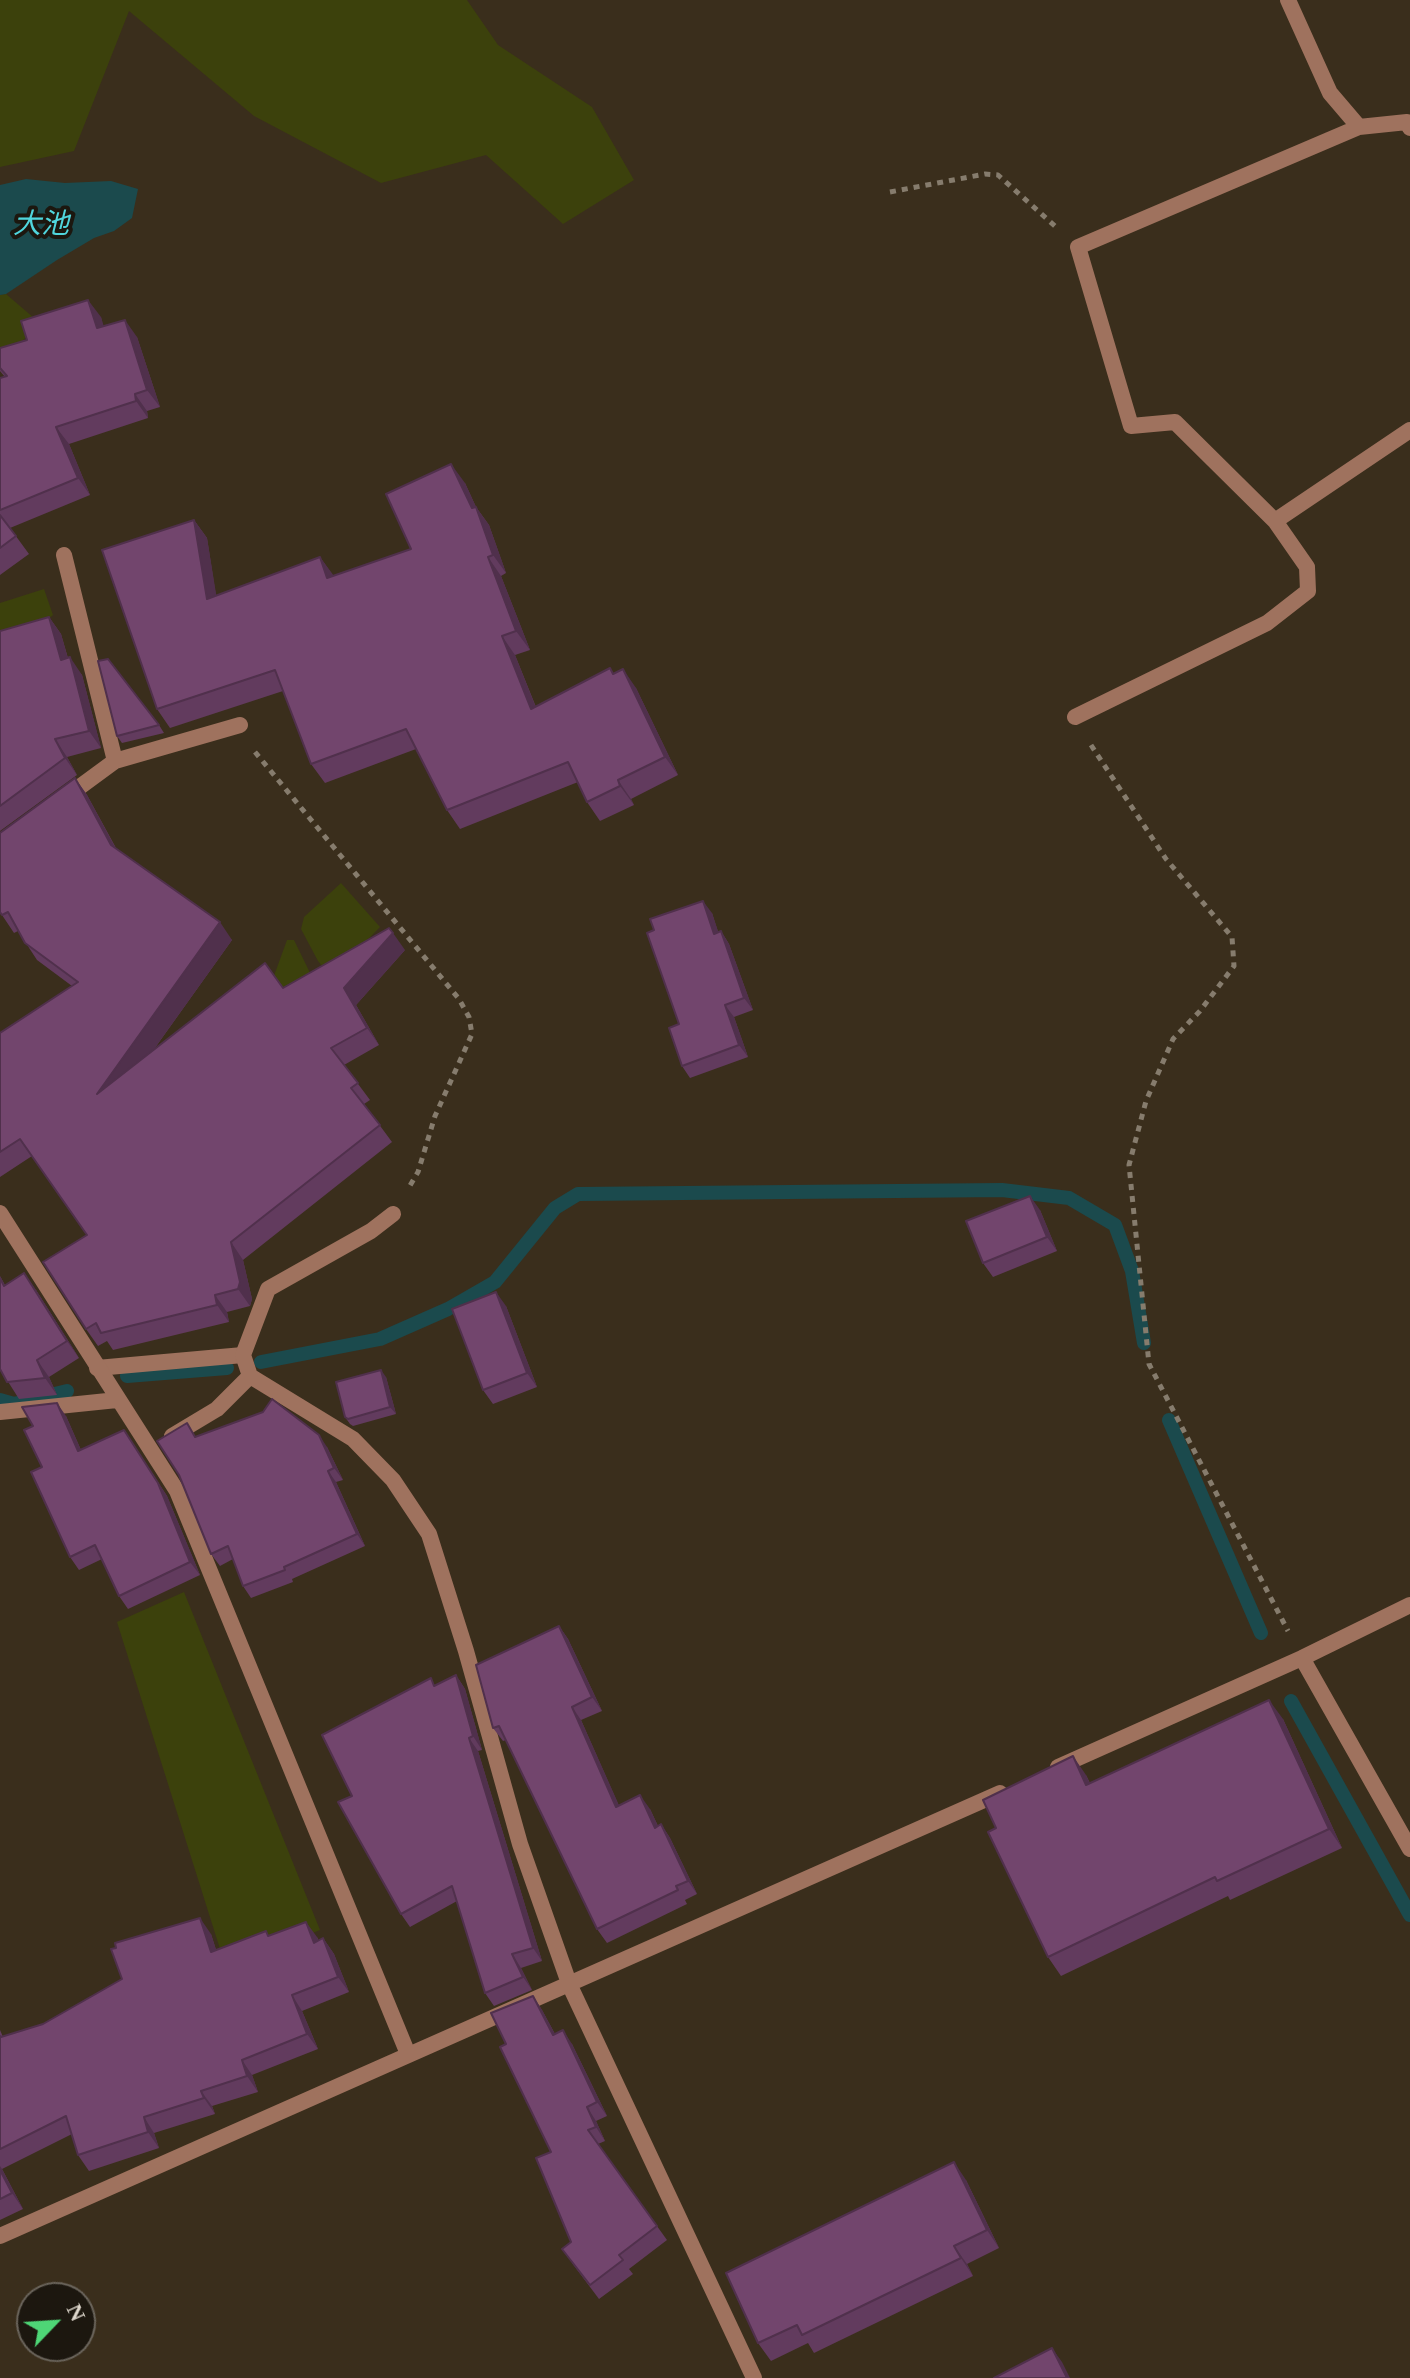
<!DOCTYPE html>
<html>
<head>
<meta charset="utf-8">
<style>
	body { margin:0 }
	#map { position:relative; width:1410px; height:2378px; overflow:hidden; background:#3a2e1c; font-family:Georgia,serif }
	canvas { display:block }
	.north { position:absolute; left:16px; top:2282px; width:80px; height:80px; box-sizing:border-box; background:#1c170f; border:2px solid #6a645b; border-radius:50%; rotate:65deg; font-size:22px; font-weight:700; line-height:32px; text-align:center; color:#ded7cc }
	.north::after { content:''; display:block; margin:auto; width:28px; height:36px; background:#4ed676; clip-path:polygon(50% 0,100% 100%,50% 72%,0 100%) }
</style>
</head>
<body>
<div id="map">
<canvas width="1410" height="2378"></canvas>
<div class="north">N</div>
</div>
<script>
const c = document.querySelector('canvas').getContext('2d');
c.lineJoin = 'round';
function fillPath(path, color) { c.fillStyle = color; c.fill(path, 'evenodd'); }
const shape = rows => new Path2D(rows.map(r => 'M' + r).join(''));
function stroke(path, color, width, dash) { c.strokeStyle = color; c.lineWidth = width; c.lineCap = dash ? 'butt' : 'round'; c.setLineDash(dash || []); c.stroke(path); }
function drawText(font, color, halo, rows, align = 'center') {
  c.font = font + ' Georgia,"Noto Sans JP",serif'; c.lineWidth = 8; c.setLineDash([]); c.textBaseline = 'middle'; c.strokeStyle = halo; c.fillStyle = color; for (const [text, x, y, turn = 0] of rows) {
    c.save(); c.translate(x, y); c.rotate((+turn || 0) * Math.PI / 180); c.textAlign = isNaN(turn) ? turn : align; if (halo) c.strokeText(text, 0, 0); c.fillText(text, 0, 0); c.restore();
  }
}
fillPath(shape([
	[0,0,467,0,498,45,592,107,634,180,563,224,486,155,381,183,254,116,129,11,74,151,0,167],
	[6,294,41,324,20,343,0,369,0,295],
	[44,589,53,615,32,632,0,641,0,603],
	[341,883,380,927,331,977,318,961,301,929,304,917],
	[287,940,294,940,316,985,302,999,271,984],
	[184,1592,320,1930,226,1968,117,1622]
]), '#3c410c');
fillPath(shape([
	[26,179,65,183,111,181,138,189,132,218,114,231,94,238,57,260,6,294,0,295,0,185]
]), '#1b4a4d');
stroke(shape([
	[261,1362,380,1339,448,1309,495,1282,555,1208,578,1194,1002,1190,1069,1198,1115,1225,1132,1271,1144,1343],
	[127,1376,227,1368],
	[0,1400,14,1404,67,1391],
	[1169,1420,1261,1633],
	[1291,1701,1410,1915]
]), '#1b4a4d', 14);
stroke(shape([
	[890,192,985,174,998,175,1057,228],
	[1091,745,1166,859,1232,937,1234,966,1200,1011,1173,1039,1146,1101,1129,1165,1149,1364,1288,1631],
	[255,752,459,999,469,1017,472,1034,435,1116,418,1172,408,1189]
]), '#867c6d', 5, [6, 6]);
stroke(shape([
	[97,1368,243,1355]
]), '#9f725e', 16);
stroke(shape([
	[1288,0,1330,93,1359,127],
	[1275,521,1410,430],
	[64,555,115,761],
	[1075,717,1267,623,1308,591,1307,567,1275,521,1175,422,1131,426,1078,247,1359,127,1407,122,1410,128],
	[66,797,115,761,240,725],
	[0,1213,177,1491,408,2054],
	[393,1214,371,1231,268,1289,243,1355,250,1376,353,1439,393,1480,429,1534,466,1651,520,1844,570,1986,754,2378],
	[0,1412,117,1400],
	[172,1436,217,1409,250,1376],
	[1302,1658,1410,1849],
	[1058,1767,1302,1658,1410,1605],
	[0,2236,1000,1793]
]), '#9f725e', 16);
fillPath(shape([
	[101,317,103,327,137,337,160,407,147,411,148,418,69,444,90,495,10,528,29,554,0,575,0,378,5,377,0,371,0,348],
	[465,483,476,507,489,525,506,573,501,576,530,650,515,655,536,707,610,668,614,674,636,688,678,775,631,799,634,805,600,821,587,802,578,782,460,829,447,810,416,749,325,783,311,764,283,691,170,728,157,709,194,520,207,538,216,596,320,557,333,576,411,549],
	[49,617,61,634,68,658,82,675,101,748,67,757,77,775,0,831,0,631],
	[159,725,164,733,122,743,117,736],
	[75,778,87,795,116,848,232,940,152,1052,283,988,405,950,356,1005,379,1045,344,1065,370,1100,364,1104,392,1142,243,1260,252,1299,250,1306,227,1312,229,1322,113,1350,107,1341,98,1346,86,1329,87,1235,32,1156,0,1177,0,1033,72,986,37,960,18,931,14,933,0,912],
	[712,913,718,932,721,931,729,944,753,1010,734,1017,748,1057,690,1078,682,1066,679,1024],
	[1040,1210,1057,1251,993,1277,983,1263],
	[0,1276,5,1285,36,1290,79,1358,49,1377,57,1395,19,1399,0,1369],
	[506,1306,537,1387,493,1404,483,1390],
	[386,1377,396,1414,353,1426,350,1424,345,1417],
	[66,1416,81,1450,124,1430,167,1496,200,1575,128,1609,119,1596,102,1559,79,1570,70,1557,42,1467],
	[327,1447,343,1480,336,1482,365,1546,292,1579,293,1582,251,1598,243,1586,233,1559,220,1566,211,1554],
	[559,1626,568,1639,602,1711,581,1720,619,1806,650,1809,658,1826,661,1824,670,1838,697,1894,685,1900,687,1904,607,1943,597,1929,506,1740,503,1741,493,1728],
	[456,1675,465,1689,482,1750,478,1751,542,1961,521,1968,532,1990,494,2006,485,1993,457,1901,410,1927,401,1914,352,1796,435,1685],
	[1283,1719,1342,1848,1230,1900,1228,1896,1061,1976,1048,1957,1086,1775,1090,1783],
	[266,1931,269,1936,317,1937,319,1941,323,1938,334,1954,349,1992,302,2011,318,2049,252,2075,258,2092,212,2106,215,2114,154,2133,159,2148,89,2171,78,2155,72,2134,2,2169,23,2209,0,2220,0,2030,3,2037,43,2024,211,1934,216,1950],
	[533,1996,542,2010,555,2034,572,2044,607,2116,596,2121,605,2141,598,2144,667,2240,629,2269,633,2274,599,2299,572,2263,571,2242,551,2152,506,2044],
	[966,2180,999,2248,967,2264,973,2276,814,2353,808,2343,771,2361,758,2343]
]), '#623b5e');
fillPath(shape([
	[88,300,101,317,110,346,97,328],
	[125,320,137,337,160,407,147,390],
	[135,394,147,411,148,418,136,401],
	[56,427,69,444,90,495,78,478],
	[451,464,465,483,476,507,489,525,506,573,493,555],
	[194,520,207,538,220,618,207,599],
	[320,557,334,576,327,578],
	[488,557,501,576,530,650,516,631],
	[49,617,61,634,73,677,61,660],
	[502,636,515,655,544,728,531,709],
	[70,657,82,675,101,748,89,731],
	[623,669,636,688,678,775,665,757],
	[55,739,67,757,77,775,65,758],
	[75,778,87,795,123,862,111,845],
	[618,780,631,799,634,805,620,786],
	[703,901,712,913,723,946,714,934],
	[220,922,232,940,109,1112,97,1094],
	[721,931,729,944,753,1010,744,998],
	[393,933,405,950,356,1005,379,1045,367,1028,344,988],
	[725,1005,734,1017,748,1057,739,1045],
	[1030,1196,1040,1210,1057,1251,1047,1237],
	[231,1242,243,1260,252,1299,250,1306,238,1289],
	[24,1273,36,1290,79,1358,67,1341],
	[496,1292,506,1306,537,1387,527,1373],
	[215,1295,227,1312,229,1322,217,1305],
	[37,1360,49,1377,57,1395,45,1378],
	[381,1370,386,1377,396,1414,390,1407],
	[57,1403,66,1416,87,1464,78,1451],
	[124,1430,167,1496,200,1575,190,1562],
	[319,1435,327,1447,343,1480,334,1468],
	[328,1471,336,1482,365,1546,357,1534],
	[559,1626,568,1639,602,1711,592,1697],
	[456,1675,465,1689,482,1750,473,1736],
	[1269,1700,1283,1719,1342,1848,1329,1829],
	[572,1707,581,1720,626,1821,616,1807],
	[469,1738,478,1751,542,1961,533,1948],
	[1073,1756,1086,1775,1099,1804,1086,1785],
	[640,1795,650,1809,665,1841,655,1828],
	[661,1824,670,1838,697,1894,688,1881],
	[200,1918,211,1934,222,1968,211,1952],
	[306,1922,317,1937,325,1959,314,1943],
	[323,1938,334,1954,349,1992,338,1977],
	[512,1954,521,1968,532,1990,523,1977],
	[292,1995,302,2011,318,2049,307,2034],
	[533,1996,542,2010,563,2049,553,2035],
	[563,2030,572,2044,607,2116,597,2102],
	[242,2060,252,2075,258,2092,247,2076],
	[201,2091,212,2106,215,2114,204,2098],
	[587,2107,596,2121,605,2141,596,2127],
	[144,2117,154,2133,159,2148,148,2132],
	[954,2162,966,2180,999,2248,987,2230],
	[0,2166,2,2169,23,2209,12,2193,0,2170],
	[954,2246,967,2264,973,2276,961,2258],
	[1052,2348,1062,2362,1070,2378,1067,2378]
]), '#50304c');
const building = shape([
	[88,300,97,328,125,320,147,390,135,394,136,401,56,427,78,478,0,510,0,378,7,376,0,368,0,348,27,340,21,321,88,300],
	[451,464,472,508,476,507,493,555,488,557,516,631,502,636,531,709,610,668,613,674,623,669,665,757,618,780,620,786,587,802,568,762,447,810,406,729,311,764,275,670,157,709,102,550,194,520,207,599,320,557,327,578,411,549,386,494,451,464],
	[0,515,16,536,0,548,0,515],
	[49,617,61,660,70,657,89,731,55,739,65,758,0,806,0,631,49,617],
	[108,659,159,725,117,736,98,661,108,659],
	[75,778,111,845,220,922,97,1094,265,963,283,988,389,928,393,933,344,988,367,1028,331,1048,358,1083,351,1088,380,1125,231,1242,240,1282,238,1289,215,1295,217,1305,101,1333,96,1323,86,1329,43,1262,87,1235,20,1139,0,1152,0,1033,78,982,25,943,8,912,2,915,0,912,0,833,75,778],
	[703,901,714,934,721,931,744,998,725,1005,739,1045,682,1066,669,1028,679,1024,647,933,654,930,650,919,703,901],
	[1030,1196,1047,1237,983,1263,966,1221,1030,1196],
	[24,1273,67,1341,37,1360,45,1378,7,1382,0,1369,0,1278,4,1286,24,1273],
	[496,1292,527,1373,483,1390,452,1309,496,1292],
	[381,1370,390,1407,348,1419,345,1417,336,1382,381,1370],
	[272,1399,319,1435,334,1468,328,1471,357,1534,284,1567,285,1570,243,1586,228,1546,211,1554,179,1475,157,1441,187,1423,195,1437,263,1412,272,1399],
	[57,1403,78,1451,124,1430,158,1483,190,1562,119,1596,95,1545,70,1557,31,1472,42,1467,24,1430,33,1426,22,1407,57,1403],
	[559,1626,592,1697,572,1707,616,1807,640,1795,655,1828,661,1824,688,1881,676,1886,678,1890,597,1929,499,1726,493,1728,476,1665,559,1626],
	[456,1675,473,1736,469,1738,533,1948,512,1954,523,1977,485,1993,452,1886,401,1914,338,1802,352,1796,322,1735,431,1678,434,1686,456,1675],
	[1269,1700,1329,1829,1217,1881,1215,1877,1048,1957,988,1832,996,1828,983,1800,1073,1756,1086,1785,1269,1700],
	[200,1918,211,1952,266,1931,268,1936,306,1922,314,1943,323,1938,338,1977,292,1995,307,2034,242,2060,247,2076,201,2091,204,2098,144,2117,148,2132,78,2155,66,2116,0,2149,0,2036,1,2037,43,2024,122,1979,111,1949,116,1948,115,1943,200,1918],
	[533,1996,553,2035,563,2030,597,2102,587,2107,596,2127,588,2130,657,2226,619,2255,623,2260,590,2285,562,2249,571,2242,536,2158,551,2152,500,2047,506,2044,491,2013,533,1996],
	[954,2162,987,2230,954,2246,961,2258,802,2335,797,2325,758,2343,726,2273,954,2162],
	[0,2170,12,2193,0,2199,0,2170],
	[1052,2348,1067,2378,994,2378,1052,2348]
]);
fillPath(building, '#72456d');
stroke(building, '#50304c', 2);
drawText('italic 28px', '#50d6dd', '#1c170f', [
	["大池",41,222]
]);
</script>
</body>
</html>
